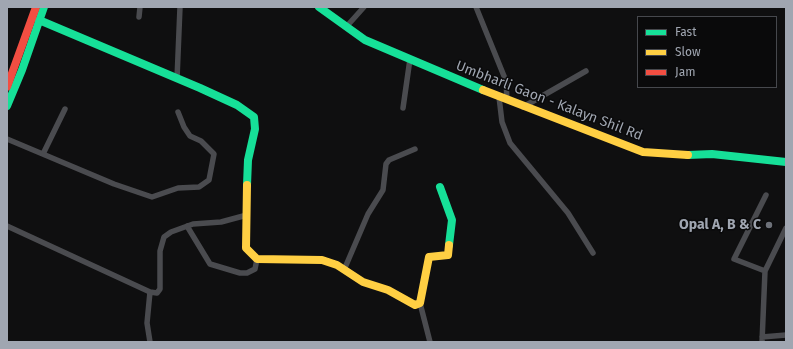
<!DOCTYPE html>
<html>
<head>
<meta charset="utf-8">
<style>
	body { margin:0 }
	#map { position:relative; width:793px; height:349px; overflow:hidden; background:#0f0f10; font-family:"Fira Sans",sans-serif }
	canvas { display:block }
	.frame { position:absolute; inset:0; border:8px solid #a0a6b1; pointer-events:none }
	.legend { position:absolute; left:637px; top:16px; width:140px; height:72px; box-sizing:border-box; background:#0a0a0b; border:1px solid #46484d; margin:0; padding:5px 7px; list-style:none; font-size:12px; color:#a0a6b1 }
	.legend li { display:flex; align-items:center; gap:8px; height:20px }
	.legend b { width:20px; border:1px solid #46484d }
</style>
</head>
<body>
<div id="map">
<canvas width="793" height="349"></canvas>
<div class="frame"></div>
<ul class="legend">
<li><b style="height:5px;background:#16e098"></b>Fast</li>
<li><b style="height:5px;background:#ffcf43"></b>Slow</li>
<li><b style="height:5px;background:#f24e42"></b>Jam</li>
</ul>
</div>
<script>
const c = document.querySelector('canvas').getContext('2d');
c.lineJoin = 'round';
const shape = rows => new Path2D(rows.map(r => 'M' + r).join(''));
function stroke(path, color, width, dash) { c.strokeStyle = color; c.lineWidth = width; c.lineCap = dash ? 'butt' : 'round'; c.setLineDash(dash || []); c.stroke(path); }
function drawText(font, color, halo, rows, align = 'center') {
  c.font = font + ' "Fira Sans",sans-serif'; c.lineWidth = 3; c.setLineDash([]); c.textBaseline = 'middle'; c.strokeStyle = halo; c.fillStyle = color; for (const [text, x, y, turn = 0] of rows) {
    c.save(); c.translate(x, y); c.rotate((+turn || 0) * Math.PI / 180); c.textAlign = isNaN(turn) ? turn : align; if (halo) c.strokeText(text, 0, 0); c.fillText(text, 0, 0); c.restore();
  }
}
stroke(shape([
	[476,7,506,81,507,100],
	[139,17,140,7],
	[347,26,364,7],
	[177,79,180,7],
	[499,97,502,122,510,143,568,213,593,253],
	[523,107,586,71],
	[403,108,410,59],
	[7,139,114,184,152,197,178,188,199,187,209,180,214,154,201,141,190,136,184,127,178,112],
	[43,154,65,109],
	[7,226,150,292,157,293,160,289,160,251,164,237,171,232,193,224,221,222,247,215],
	[187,226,210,264,240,273,247,273,255,269,257,259],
	[344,270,368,214,383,190,386,164,389,160,415,149],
	[765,271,734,259,766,195],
	[420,303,430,342],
	[762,337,786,335],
	[150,342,147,323,150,292],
	[762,342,765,271,786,228]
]), '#4a4b4f', 5.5);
stroke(shape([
	[319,7,365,40,483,90],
	[39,20,200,88,237,105,254,117,255,129,248,160,247,185],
	[7,106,22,70,44,7],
	[688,155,712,154,786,162],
	[440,187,452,220,449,245]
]), '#16e098', 8);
stroke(shape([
	[483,90,643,152,688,155],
	[247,185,246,248,257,259,322,260,337,265,363,282,388,290,415,305,420,303,429,257,448,255,449,245]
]), '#ffcf43', 8);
stroke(shape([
	[7,87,36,7]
]), '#f24e42', 8);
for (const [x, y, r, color] of [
	[769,225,4,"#6d7179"]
]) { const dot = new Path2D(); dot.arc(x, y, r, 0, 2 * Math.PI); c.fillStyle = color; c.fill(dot); stroke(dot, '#0a0a0b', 1.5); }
drawText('14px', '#a0a6b1', '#0a0a0b', [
	["Umbharli Gaon - Kalayn Shil Rd",549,101,21]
]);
drawText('bold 14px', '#a0a6b1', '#0a0a0b', [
	["Opal A, B & C",761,225]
], 'right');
</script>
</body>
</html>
